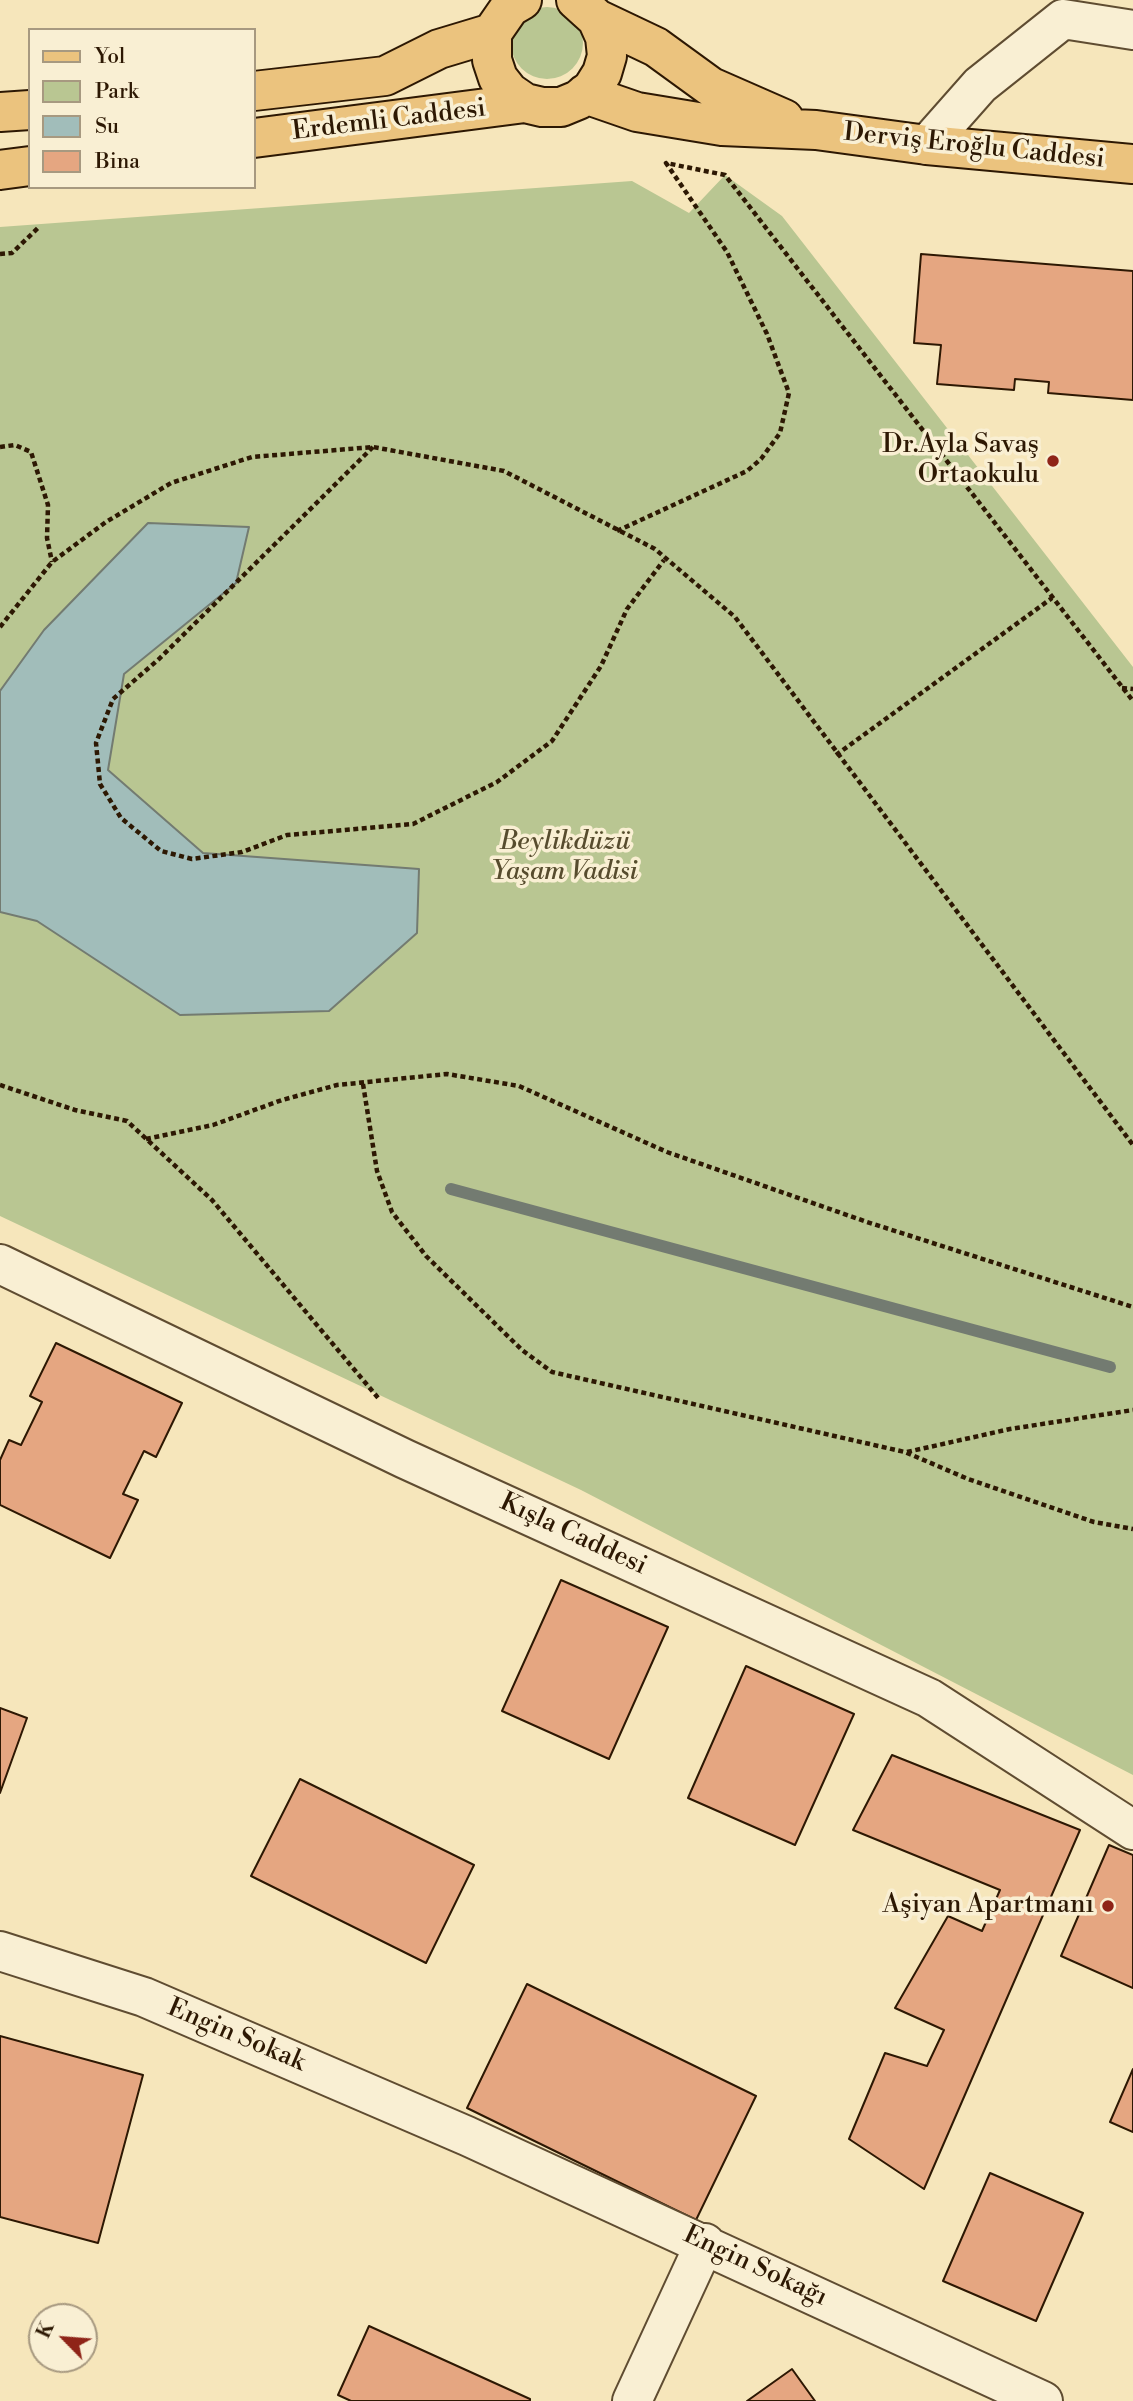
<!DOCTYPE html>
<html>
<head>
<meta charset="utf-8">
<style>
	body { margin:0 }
	#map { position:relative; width:1133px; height:2401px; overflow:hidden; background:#f6e6bb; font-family:"Libre Bodoni",serif }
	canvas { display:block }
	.legend { position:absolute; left:28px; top:28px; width:228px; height:161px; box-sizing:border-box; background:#f9efd3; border:2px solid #a79980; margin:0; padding:9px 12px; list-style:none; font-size:21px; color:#2d1803 }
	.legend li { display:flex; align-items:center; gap:14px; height:35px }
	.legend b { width:35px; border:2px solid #a79980 }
	.north { position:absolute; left:28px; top:2303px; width:70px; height:70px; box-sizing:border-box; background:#f9efd3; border:2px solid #a79980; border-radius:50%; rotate:295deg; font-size:19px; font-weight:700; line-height:28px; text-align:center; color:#2d1803 }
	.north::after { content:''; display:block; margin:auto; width:24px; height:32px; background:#8f2418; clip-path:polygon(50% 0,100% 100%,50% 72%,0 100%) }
</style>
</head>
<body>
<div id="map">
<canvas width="1133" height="2401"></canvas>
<ul class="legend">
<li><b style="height:9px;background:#ebc37e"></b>Yol</li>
<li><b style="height:19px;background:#b9c692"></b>Park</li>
<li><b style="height:19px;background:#a1bdba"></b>Su</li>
<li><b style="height:19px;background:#e5a681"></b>Bina</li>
</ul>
<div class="north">K</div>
</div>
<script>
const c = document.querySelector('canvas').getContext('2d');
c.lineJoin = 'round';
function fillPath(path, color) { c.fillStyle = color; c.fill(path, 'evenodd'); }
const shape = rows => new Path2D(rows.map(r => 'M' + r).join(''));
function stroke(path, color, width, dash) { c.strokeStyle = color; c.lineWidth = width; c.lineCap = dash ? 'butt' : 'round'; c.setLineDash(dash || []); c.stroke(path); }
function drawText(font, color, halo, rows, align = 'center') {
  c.font = font + ' "Libre Bodoni",serif'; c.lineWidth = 7; c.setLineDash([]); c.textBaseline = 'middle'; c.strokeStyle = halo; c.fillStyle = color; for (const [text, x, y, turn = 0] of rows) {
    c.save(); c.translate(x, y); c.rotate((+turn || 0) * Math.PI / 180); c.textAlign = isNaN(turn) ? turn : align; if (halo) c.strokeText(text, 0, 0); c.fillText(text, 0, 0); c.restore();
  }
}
fillPath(shape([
	'511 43a36 36 0 1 1 72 0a36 36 0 1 1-72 0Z',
	[725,175,782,216,1133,667,1133,1775,581,1490,0,1216,0,227,632,181,689,213]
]), '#b9c692');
const water = shape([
	[148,523,249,527,236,583,124,674,108,770,203,853,419,869,417,933,329,1011,180,1015,37,921,0,912,0,691,44,630,148,523]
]);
fillPath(water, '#a1bdba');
stroke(water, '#737b71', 2);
stroke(shape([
	[451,1189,1110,1367]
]), '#737b71', 12);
const building = shape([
	[921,254,1133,271,1133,400,1048,393,1049,382,1015,379,1014,390,937,384,941,345,914,343,921,254],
	[56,1343,182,1403,156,1457,144,1451,123,1494,138,1500,110,1558,0,1505,0,1460,9,1440,21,1445,42,1402,30,1396,56,1343],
	[561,1580,668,1627,609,1759,502,1711,561,1580],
	[746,1666,854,1714,795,1845,688,1798,746,1666],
	[0,1708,27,1718,0,1793,0,1708],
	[892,1755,1080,1830,924,2189,849,2139,885,2053,927,2066,944,2030,895,2008,948,1916,982,1931,1000,1890,853,1830,892,1755],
	[300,1779,474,1865,426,1963,251,1876,300,1779],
	[1109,1845,1133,1855,1133,1988,1061,1956,1109,1845],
	[527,1984,756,2096,696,2220,467,2108,527,1984],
	[0,2036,143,2075,98,2243,0,2217,0,2036],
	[1133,2069,1133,2132,1110,2122,1133,2069],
	[990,2173,1083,2213,1036,2321,943,2281,990,2173],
	[369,2326,530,2399,530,2401,351,2401,338,2395,369,2326],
	[792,2369,815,2401,747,2401,792,2369]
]);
fillPath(building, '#e5a681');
stroke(building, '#2d1803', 2);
const minor = shape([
	[927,145,980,85,1063,19,1133,30],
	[0,1264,405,1459,929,1698,1133,1830],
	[0,1951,144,1997,467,2136,1043,2401],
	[632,2401,705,2243]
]);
const major = shape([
	[522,0,510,7,492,33,492,60,498,78,509,92,525,103,542,107,561,107,578,100,592,89,602,73,607,56,605,37,597,19,576,0],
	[597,19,656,47,711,87,784,119],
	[254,91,385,76,439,49,492,33],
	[585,94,637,112,722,126,816,130,927,145,1133,164],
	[0,112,30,110],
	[254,138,525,103],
	[0,170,30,166]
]);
stroke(minor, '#5f4c31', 42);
stroke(major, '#2d1803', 42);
stroke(shape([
	[0,254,12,253,40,226],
	[0,447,15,445,31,452,48,505,47,538,52,562],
	[373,447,159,659,113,699,96,743,100,784,121,818,161,851,192,859,242,852,287,835,413,824,497,782,552,741,601,666,627,609,664,560],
	[617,531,747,471,761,459,780,433,789,393,767,334,727,252,666,163,725,175,1133,701],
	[0,627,52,562,106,522,171,483,252,457,373,447,504,471,655,549,735,617,1133,1145],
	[1122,688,1133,689],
	[836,755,1052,598],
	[363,1084,377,1171,392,1212,426,1256,522,1350,552,1372,905,1452,968,1479,1094,1522,1133,1529],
	[0,1085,75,1110,127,1121,212,1200,379,1399],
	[146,1139,213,1125,282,1100,337,1085,447,1074,519,1086,667,1152,867,1222,1133,1307],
	[907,1452,1010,1429,1133,1410]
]), '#2d1803', 4.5, [5, 3.5]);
stroke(minor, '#f9efd3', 38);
stroke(major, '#ebc37e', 38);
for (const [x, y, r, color] of [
	[1053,461,7,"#8f2418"],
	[1108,1906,7,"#8f2418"]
]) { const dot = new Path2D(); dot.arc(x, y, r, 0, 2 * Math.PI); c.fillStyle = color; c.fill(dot); stroke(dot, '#f9efd3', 2.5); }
drawText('26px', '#2d1803', '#f9efd3', [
	["Erdemli Caddesi",389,121,-7],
	["Derviş Eroğlu Caddesi",974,147,6],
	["Kışla Caddesi",573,1535,25],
	["Engin Sokak",236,2036,23],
	["Engin Sokağı",755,2267,25]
]);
drawText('26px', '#2d1803', '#f9efd3', [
	["Dr.Ayla Savaş",1039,446],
	["Ortaokulu",1039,476],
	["Aşiyan Apartmanı",1094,1906]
], 'right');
drawText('italic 26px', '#574c2e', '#f9efd3', [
	["Beylikdüzü",565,843],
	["Yaşam Vadisi",565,873]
]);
</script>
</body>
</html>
